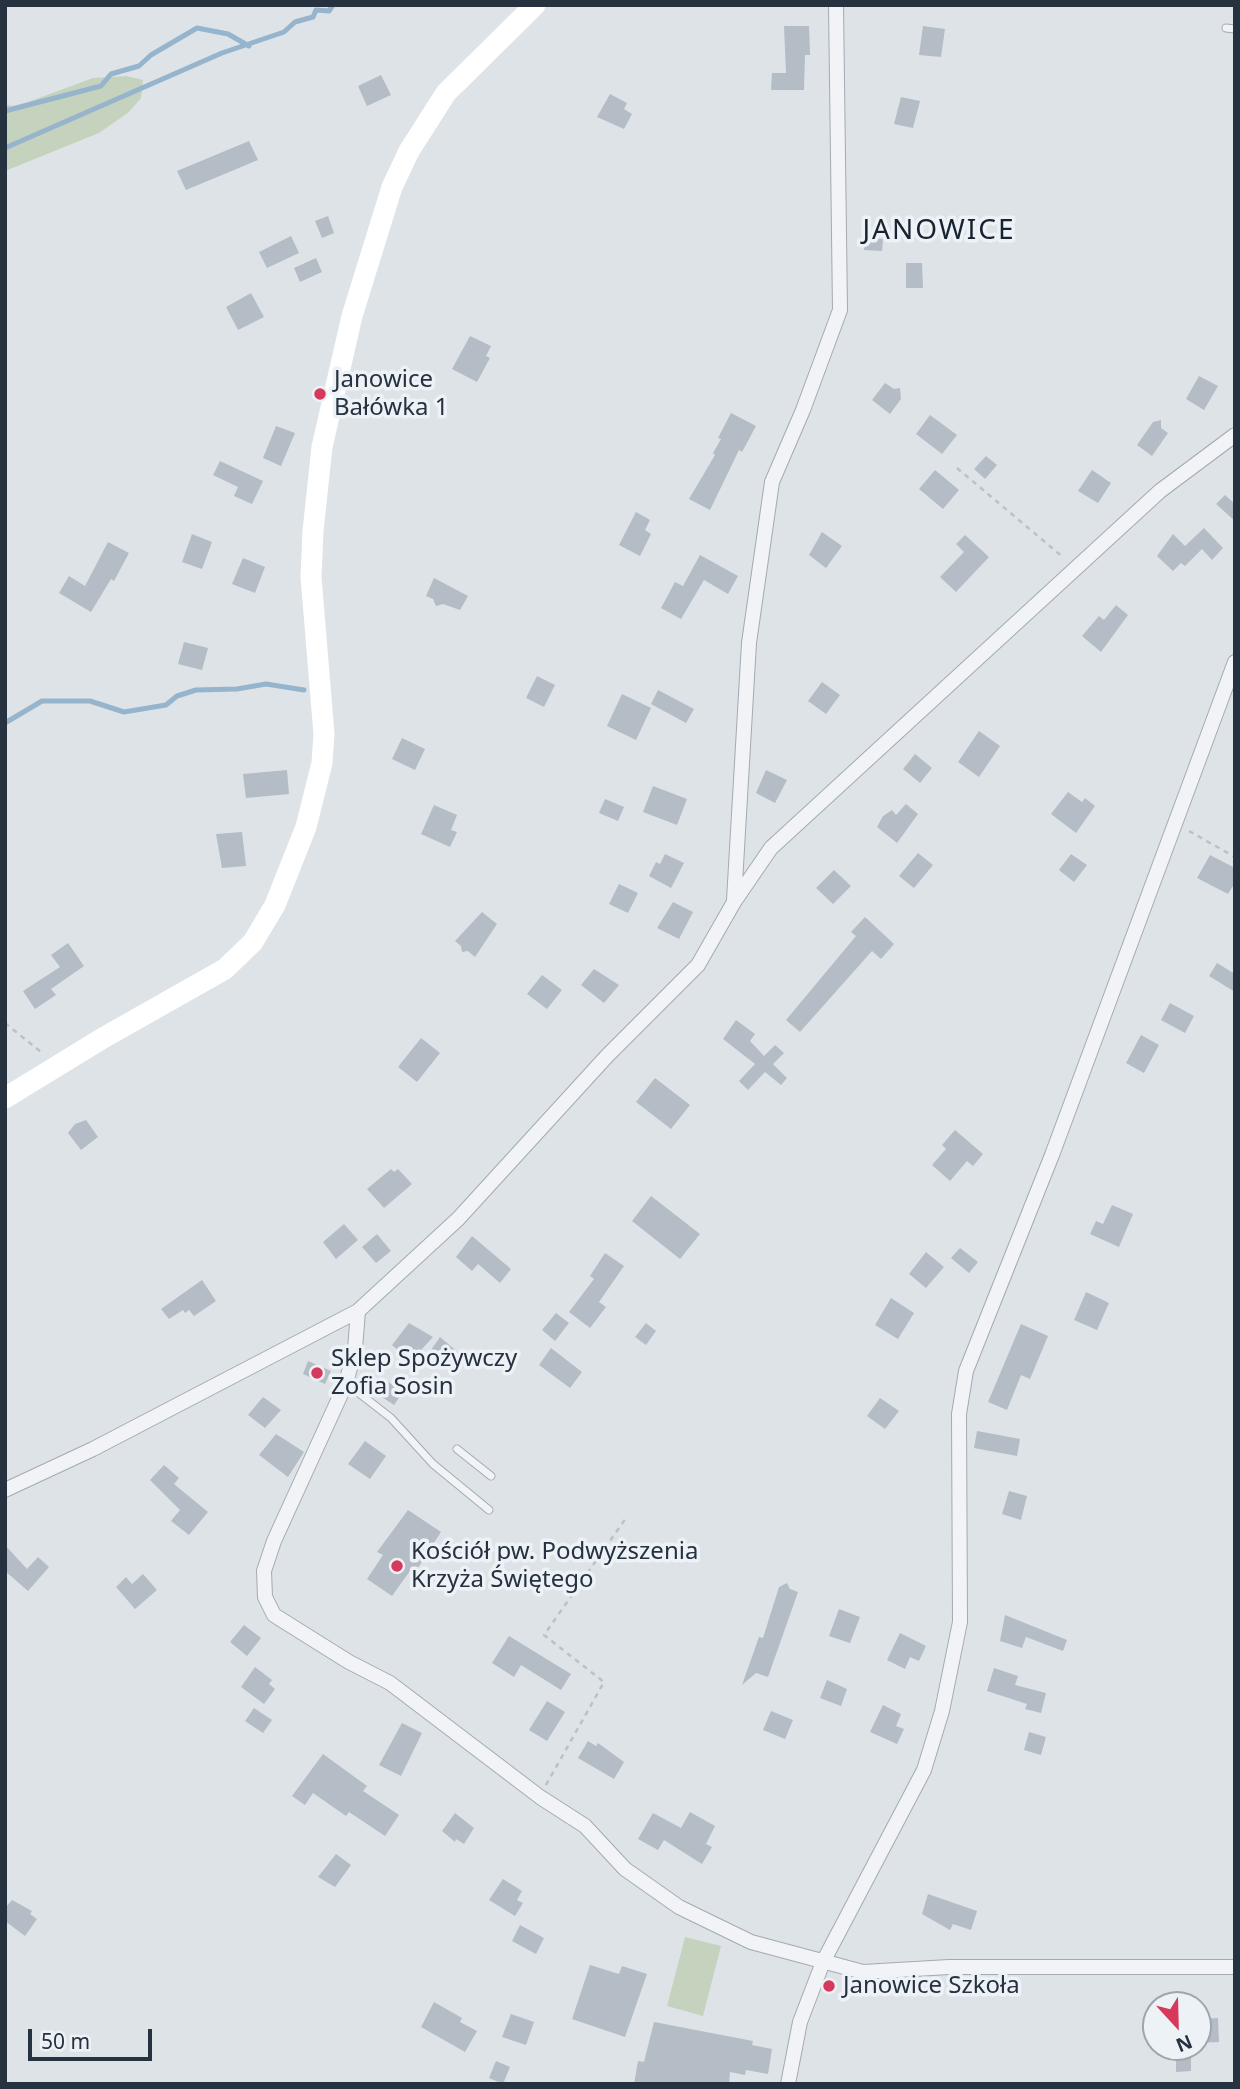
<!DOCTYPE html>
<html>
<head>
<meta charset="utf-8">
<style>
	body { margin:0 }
	#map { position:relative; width:1240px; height:2089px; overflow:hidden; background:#dee3e8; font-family:"Noto Sans",sans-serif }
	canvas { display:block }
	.frame { position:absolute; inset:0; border:7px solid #263240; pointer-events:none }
	.north { position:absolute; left:1142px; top:1991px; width:70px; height:70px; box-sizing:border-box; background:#edf2f6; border:2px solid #9da5ad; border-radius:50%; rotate:158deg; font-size:19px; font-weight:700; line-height:28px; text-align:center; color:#263240 }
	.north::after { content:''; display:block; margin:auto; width:24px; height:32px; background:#d7395d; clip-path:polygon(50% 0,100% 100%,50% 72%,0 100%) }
	.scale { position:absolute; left:28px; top:2029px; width:124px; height:32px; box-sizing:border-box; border:4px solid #263240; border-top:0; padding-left:9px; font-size:21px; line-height:24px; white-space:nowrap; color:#263240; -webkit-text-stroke:5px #edf2f6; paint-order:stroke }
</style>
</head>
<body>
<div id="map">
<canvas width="1240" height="2089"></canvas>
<div class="frame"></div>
<div class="north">N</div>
<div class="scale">50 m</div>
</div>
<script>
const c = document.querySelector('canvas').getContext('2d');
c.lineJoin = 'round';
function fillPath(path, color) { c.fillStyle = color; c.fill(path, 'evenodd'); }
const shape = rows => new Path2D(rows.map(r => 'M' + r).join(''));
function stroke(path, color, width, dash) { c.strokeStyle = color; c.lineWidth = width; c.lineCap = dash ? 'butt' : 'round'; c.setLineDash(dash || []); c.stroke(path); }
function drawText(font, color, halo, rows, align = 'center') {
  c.font = font + ' "Noto Sans",sans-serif'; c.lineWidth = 7; c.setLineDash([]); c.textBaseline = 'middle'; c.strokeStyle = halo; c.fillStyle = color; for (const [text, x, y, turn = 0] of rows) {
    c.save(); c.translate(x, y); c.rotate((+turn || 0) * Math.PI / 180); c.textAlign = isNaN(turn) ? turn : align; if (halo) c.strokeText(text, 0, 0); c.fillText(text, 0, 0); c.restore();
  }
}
fillPath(shape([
	[126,76,143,80,141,98,129,112,99,133,5,171,5,104,13,106,28,102,93,78],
	[685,1937,721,1946,703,2016,667,2006]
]), '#c5d3be');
stroke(shape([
	[5,111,101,86,111,74,139,66,151,55,197,28,228,34,249,46],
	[5,148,222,53,284,32,295,22,313,17,316,10,329,11,333,5],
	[5,723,42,701,90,701,124,712,166,705,177,696,196,690,237,689,266,684,304,690]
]), '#96b4cb', 5);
fillPath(shape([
	[784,26,809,26,810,55,805,55,804,90,771,90,772,73,786,73],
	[923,26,945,29,941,57,919,55],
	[381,75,391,95,367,106,358,86],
	[610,94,627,103,624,109,632,114,624,129,597,117],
	[901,97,920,101,913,128,894,124],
	[249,141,258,160,186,190,177,171],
	[328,216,334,233,322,238,315,221],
	[291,236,299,253,267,268,259,252],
	[865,237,883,239,882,251,864,250],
	[316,258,322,272,300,282,294,268],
	[906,263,922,263,923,288,906,288],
	[251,293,264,317,238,330,226,307],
	[470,336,491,346,486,356,490,358,477,382,452,369],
	[1199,376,1218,386,1204,410,1186,399],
	[885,383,894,389,900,388,901,399,890,414,872,400],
	[731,413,756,426,742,452,739,450,710,510,689,499,715,455,713,453,721,439,718,438],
	[930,415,957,435,942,454,916,434],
	[1161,420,1161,428,1168,433,1152,456,1137,445,1153,422],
	[276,426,295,433,281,466,263,458],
	[986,456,997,465,985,479,974,469],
	[220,461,263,481,252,504,234,496,238,487,213,475],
	[935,470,959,490,943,509,919,489],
	[1092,470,1111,483,1098,503,1078,491],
	[1225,495,1235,504,1235,521,1216,504],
	[636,512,650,520,645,530,651,534,640,556,619,545],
	[1204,528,1223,548,1212,560,1202,549,1185,566,1181,563,1173,571,1157,556,1173,534,1185,546],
	[822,532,842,546,826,568,809,555],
	[192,534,212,542,202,569,182,562],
	[965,535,989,557,956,592,940,577,964,552,956,544],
	[108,542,129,553,114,581,111,579,91,612,59,593,69,576,85,586],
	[700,555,738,576,728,594,704,580,681,619,661,608,675,582,683,586],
	[243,558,265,567,255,593,232,584],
	[434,578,468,596,460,610,443,604,436,606,433,599,426,596],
	[1116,605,1128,615,1101,652,1082,636,1099,616,1104,620],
	[184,642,208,648,202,670,178,664],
	[537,676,555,685,544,707,526,698],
	[822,682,840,695,826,714,808,701],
	[658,690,694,709,686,723,651,704],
	[622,694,651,708,636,740,607,726],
	[979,731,1000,746,979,777,958,762],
	[402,738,425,749,415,770,392,759],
	[915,754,932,768,920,783,903,769],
	[287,770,289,794,246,798,243,774],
	[766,770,787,780,775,803,756,793],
	[653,786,687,799,677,825,643,812],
	[1068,792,1082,802,1085,798,1095,806,1076,833,1051,814],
	[605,799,624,807,618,821,599,813],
	[906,804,918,814,897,843,877,827,883,816,892,810,896,815],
	[434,805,457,815,451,830,457,832,450,847,421,834],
	[242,832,246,866,222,868,216,834],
	[918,853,933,865,914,888,899,876],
	[665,854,684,863,671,888,649,876,656,862,660,864],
	[1071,854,1087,865,1074,882,1059,870],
	[1210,855,1235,868,1235,883,1228,894,1197,878],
	[834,870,851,886,833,904,816,888],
	[619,884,638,893,628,913,609,904],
	[673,902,693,912,679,939,657,928],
	[482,912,497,924,475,957,468,951,462,952,461,946,455,941],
	[865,917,894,944,881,959,872,951,800,1032,786,1020,856,936,851,932],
	[68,943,84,966,51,989,56,995,35,1009,23,991,60,967,51,955],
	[1217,963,1235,974,1235,992,1209,976],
	[594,969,619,985,604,1003,581,985],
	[542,975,562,990,547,1009,527,994],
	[1170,1003,1194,1016,1185,1033,1161,1020],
	[736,1020,755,1034,750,1041,764,1056,775,1045,784,1053,773,1064,787,1078,781,1085,765,1072,748,1090,739,1081,755,1064,723,1039],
	[1141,1035,1159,1045,1144,1073,1126,1063],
	[421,1038,440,1053,417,1082,398,1067],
	[655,1078,690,1105,671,1129,636,1102],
	[86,1120,98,1137,81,1150,68,1133,75,1124],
	[955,1130,983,1154,973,1166,967,1161,950,1181,932,1165,946,1149,942,1145],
	[391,1169,394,1172,398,1169,412,1184,384,1208,367,1189],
	[651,1196,700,1234,680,1259,632,1221],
	[1112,1205,1133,1214,1119,1247,1090,1234,1096,1221,1103,1224],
	[344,1224,358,1240,336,1259,323,1242],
	[377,1234,391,1251,376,1263,362,1247],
	[472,1236,511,1269,500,1283,478,1264,472,1271,456,1257],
	[960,1248,978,1262,969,1273,951,1258],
	[926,1252,944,1267,926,1288,909,1274],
	[605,1253,624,1266,599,1302,606,1307,590,1328,569,1312,594,1279,590,1276],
	[202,1280,216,1301,194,1316,189,1310,185,1313,183,1310,169,1319,161,1309],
	[1086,1292,1109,1303,1097,1330,1074,1320],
	[891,1298,914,1313,898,1339,875,1325],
	[556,1313,569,1323,555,1341,542,1330],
	[409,1323,433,1337,411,1361,392,1345],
	[646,1323,656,1331,646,1345,635,1337],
	[1021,1324,1048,1336,1030,1379,1021,1375,1007,1410,988,1402],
	[440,1337,460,1354,451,1365,431,1350],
	[551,1348,582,1372,570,1388,539,1365],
	[308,1361,331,1371,325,1384,303,1374],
	[388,1382,403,1392,394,1405,379,1395],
	[263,1397,281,1410,265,1428,248,1415],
	[880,1398,899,1411,885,1429,867,1416],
	[977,1431,1020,1439,1017,1456,974,1448],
	[276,1434,304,1452,288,1477,259,1455],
	[365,1441,386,1456,370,1479,348,1464],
	[164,1465,179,1478,174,1484,208,1512,189,1535,171,1521,180,1510,150,1480],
	[1009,1491,1027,1496,1021,1520,1002,1514],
	[408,1510,441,1532,414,1574,410,1571,392,1596,367,1579,383,1555,377,1552],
	[5,1545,27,1569,38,1557,49,1567,28,1591,5,1571],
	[143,1574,157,1590,135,1609,116,1587,126,1577,132,1584],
	[787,1583,790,1589,798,1592,768,1677,756,1673,742,1685,759,1637,763,1638,779,1587],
	[839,1609,860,1617,850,1643,829,1636],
	[1005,1615,1067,1640,1063,1651,1026,1637,1022,1648,1000,1641],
	[244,1625,261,1638,247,1656,230,1642],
	[900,1633,926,1646,919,1661,910,1657,905,1669,887,1660],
	[509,1636,571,1674,561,1690,521,1665,514,1677,492,1663],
	[255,1667,272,1680,269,1684,275,1689,264,1704,241,1687],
	[994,1668,1018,1676,1015,1685,1046,1693,1041,1713,1025,1709,1027,1704,987,1691],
	[827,1680,847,1689,841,1706,820,1698],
	[547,1701,565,1712,547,1741,529,1730],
	[883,1705,901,1714,896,1726,904,1729,897,1744,870,1732],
	[254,1708,272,1720,263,1733,245,1721],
	[771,1711,793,1720,785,1739,763,1730],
	[402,1723,422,1733,401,1776,379,1765],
	[1029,1732,1046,1737,1041,1755,1024,1750],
	[588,1741,596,1746,598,1743,624,1762,614,1779,578,1758],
	[323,1754,367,1786,363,1791,399,1815,385,1836,349,1812,346,1816,313,1793,305,1805,292,1796],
	[690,1812,715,1826,706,1844,712,1847,702,1864,664,1840,658,1850,638,1839,653,1813,681,1828],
	[455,1813,474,1828,464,1844,456,1839,455,1842,442,1831],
	[336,1854,351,1865,335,1887,318,1877],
	[503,1879,522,1891,517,1900,523,1903,515,1916,489,1900],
	[928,1894,977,1911,971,1930,953,1924,950,1930,922,1914],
	[12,1900,32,1911,30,1914,37,1919,25,1936,5,1921,5,1908],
	[520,1925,544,1938,536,1954,512,1941],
	[590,1965,619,1974,622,1966,647,1974,625,2037,572,2019],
	[434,2002,462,2018,460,2022,477,2031,465,2052,421,2027],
	[511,2014,534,2022,526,2045,502,2037],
	[1218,2018,1219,2042,1198,2043,1201,2019],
	[654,2022,753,2041,752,2045,772,2049,768,2074,746,2070,745,2075,730,2072,729,2084,634,2084,638,2061,644,2062],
	[1176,2055,1191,2055,1191,2071,1176,2072],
	[496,2061,510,2067,503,2084,489,2078]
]), '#b4bcc6');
const lane = shape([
	[1226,28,1235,29],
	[346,1383,391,1418,433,1464,489,1510],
	[457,1449,491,1476]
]);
const street = shape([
	[734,900,749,643,772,482,803,410,840,310,836,5],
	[358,1311,355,1349,346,1383,274,1541,264,1571,265,1597,274,1615,349,1662,390,1683,540,1797,585,1826,625,1869,679,1907,751,1942,863,1972,949,1967,1235,1967],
	[5,1490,93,1449,358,1311,458,1219,607,1056,698,965,734,902,771,848,1160,491,1235,435],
	[788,2084,800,2022,823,1962,924,1770,942,1711,960,1622,959,1414,966,1371,1052,1155,1235,662]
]);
stroke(lane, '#a3aab2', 9);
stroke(street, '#a3aab2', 16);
stroke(shape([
	[957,468,1064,558],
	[1189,831,1235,857],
	[5,1023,41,1052],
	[546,1785,604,1682,544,1635,626,1518]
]), '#bcc1c7', 2.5, [5, 5]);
stroke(lane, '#f1f3f6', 7);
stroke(street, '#f1f3f6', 14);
stroke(shape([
	[5,1098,103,1038,225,969,253,942,275,905,306,827,322,763,324,734,311,577,313,531,322,447,352,316,392,187,409,151,446,93,535,5]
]), '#fff', 21);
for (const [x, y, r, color] of [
	[320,394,7,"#d7395d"],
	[317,1373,7,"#d7395d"],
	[397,1566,7,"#d7395d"],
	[829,1986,7,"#d7395d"]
]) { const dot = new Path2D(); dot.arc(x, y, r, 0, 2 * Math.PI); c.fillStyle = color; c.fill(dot); stroke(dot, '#edf2f6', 2.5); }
drawText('24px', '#263240', '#edf2f6', [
	["Janowice",334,380],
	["Bałówka 1",334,408],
	["Sklep Spożywczy",331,1359],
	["Zofia Sosin",331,1387],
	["Kościół pw. Podwyższenia",411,1552],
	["Krzyża Świętego",411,1580],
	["Janowice Szkoła",843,1986]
], 'left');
c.letterSpacing = '2px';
drawText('28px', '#182331', '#edf2f6', [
	["JANOWICE",939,231]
]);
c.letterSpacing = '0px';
</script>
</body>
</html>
